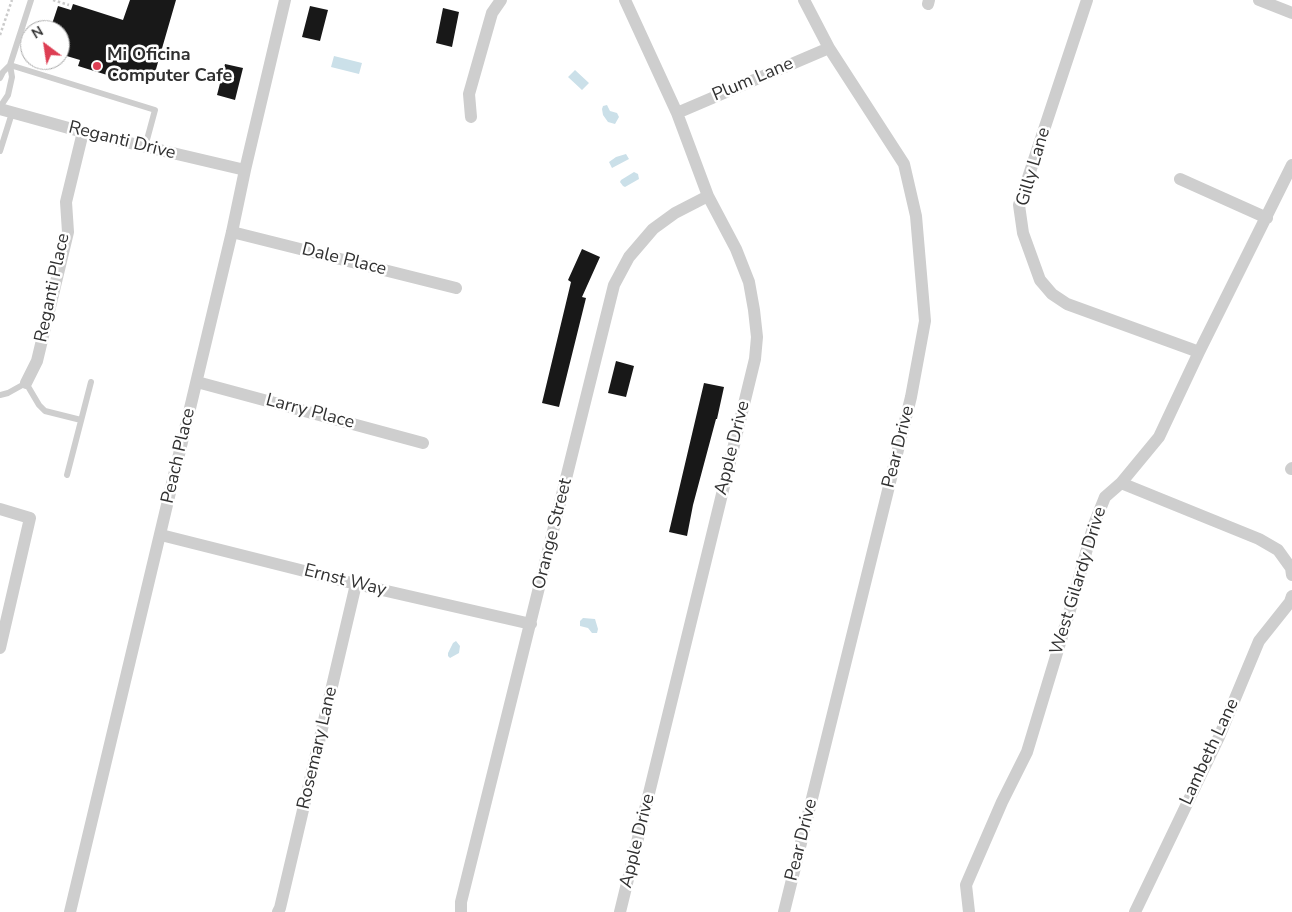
<!DOCTYPE html>
<html>
<head>
<meta charset="utf-8">
<style>
	body { margin:0 }
	#map { position:relative; width:1292px; height:912px; overflow:hidden; background:#fff; font-family:"Nunito Sans",sans-serif }
	canvas { display:block }
	.north { position:absolute; left:20px; top:20px; width:50px; height:50px; box-sizing:border-box; background:#fff; border:1px solid #adadad; border-radius:50%; rotate:329deg; font-size:14px; font-weight:700; line-height:20px; text-align:center; color:#313131 }
	.north::after { content:''; display:block; margin:auto; width:18px; height:22px; background:#dd3e53; clip-path:polygon(50% 0,100% 100%,50% 72%,0 100%) }
</style>
</head>
<body>
<div id="map">
<canvas width="1292" height="912"></canvas>
<div class="north">N</div>
</div>
<script>
const c = document.querySelector('canvas').getContext('2d');
c.lineJoin = 'round';
function fillPath(path, color) { c.fillStyle = color; c.fill(path, 'evenodd'); }
const shape = rows => new Path2D(rows.map(r => 'M' + r).join(''));
function stroke(path, color, width, dash) { c.strokeStyle = color; c.lineWidth = width; c.lineCap = dash ? 'butt' : 'round'; c.setLineDash(dash || []); c.stroke(path); }
function drawText(font, color, halo, rows, align = 'center') {
  c.font = font + ' "Nunito Sans",sans-serif'; c.lineWidth = 5; c.setLineDash([]); c.textBaseline = 'middle'; c.strokeStyle = halo; c.fillStyle = color; for (const [text, x, y, turn = 0] of rows) {
    c.save(); c.translate(x, y); c.rotate((+turn || 0) * Math.PI / 180); c.textAlign = isNaN(turn) ? turn : align; if (halo) c.strokeText(text, 0, 0); c.fillText(text, 0, 0); c.restore();
  }
}
fillPath(shape([
	[334,56,362,63,359,74,331,67],
	[575,70,589,83,582,90,568,77],
	[607,105,610,111,617,113,619,117,615,124,608,122,603,115,602,109,603,106],
	[626,154,629,159,612,168,609,162,616,157],
	[634,172,638,174,639,179,625,187,623,186,620,182,621,180],
	[583,618,595,619,598,629,597,633,592,633,588,628,580,626,580,621],
	[456,641,460,646,459,653,450,658,448,656,448,653,453,643]
]), '#cbe0e9');
fillPath(shape([
	[130,0,176,0,152,83,134,78,133,83,78,66,80,60,60,54,60,30,50,30,58,6,71,10,73,4,123,20],
	[310,6,328,10,320,41,302,37],
	[443,8,459,12,452,47,436,43],
	[225,64,243,68,235,100,217,95],
	[582,249,600,257,582,297,586,298,559,407,542,403,571,282,568,280],
	[616,361,634,366,626,397,608,393],
	[704,383,724,387,717,419,716,419,693,505,687,536,669,532]
]), '#181818');
stroke(shape([
	[53,0,69,5],
	[0,35,12,0]
]), '#cbcbcb', 2.5, [2.5, 2.5]);
stroke(shape([
	[31,0,10,65,155,110,145,147],
	[0,78,3,72,10,65,12,77,8,95,0,107],
	[0,151,12,113],
	[0,395,8,393,26,383,39,405,45,411,81,420],
	[67,475,91,382]
]), '#cecece', 6);
stroke(shape([
	[1087,0,1019,205,1023,233,1040,280,1052,294,1067,304,1199,352],
	[1259,0,1292,13],
	[928,4,929,0],
	[0,109,83,132,245,170],
	[677,113,829,48],
	[471,117,469,94,492,13,501,0],
	[1180,179,1267,218],
	[232,232,456,288],
	[197,382,423,443],
	[26,383,37,361,68,232,66,202,83,132],
	[1291,469,1292,468],
	[1121,483,1259,539,1278,550,1291,568,1292,575],
	[0,509,30,518,0,648],
	[161,535,356,584,531,624],
	[70,912,232,232,245,170,285,0],
	[278,912,280,908,356,584],
	[461,912,461,902,614,285,629,257,653,229,675,213,708,196],
	[620,912,755,359,757,337,754,310,749,282,736,249,708,196,677,113,625,0],
	[784,912,911,397,925,321,916,216,904,164,829,48,804,0],
	[969,912,966,885,1002,802,1027,752,1073,600,1093,527,1105,497,1121,483,1159,437,1199,352,1292,165],
	[1135,912,1219,737,1259,641,1290,602,1292,596]
]), '#cecece', 12);
for (const [x, y, r, color] of [
	[97,66,5,"#dd3e53"]
]) { const dot = new Path2D(); dot.arc(x, y, r, 0, 2 * Math.PI); c.fillStyle = color; c.fill(dot); stroke(dot, '#fff', 2); }
drawText('bold 18px', '#313131', '#fff', [
	["Mi Oficina",107,56],
	["Computer Cafe",107,77]
], 'left');
drawText('18px', '#313131', '#fff', [
	["Plum Lane",753,80,-23],
	["Reganti Drive",122,141,14],
	["Gilly Lane",1034,167,-74],
	["Dale Place",344,260,14],
	["Reganti Place",53,288,-78],
	["Larry Place",310,412,15],
	["Pear Drive",899,447,-76],
	["Apple Drive",733,448,-76],
	["Peach Place",179,456,-77],
	["Orange Street",553,534,-76],
	["Ernst Way",345,581,14],
	["West Gilardy Drive",1079,581,-73],
	["Rosemary Lane",318,748,-77],
	["Lambeth Lane",1210,752,-65],
	["Pear Drive",802,840,-76],
	["Apple Drive",638,841,-76]
]);
</script>
</body>
</html>
